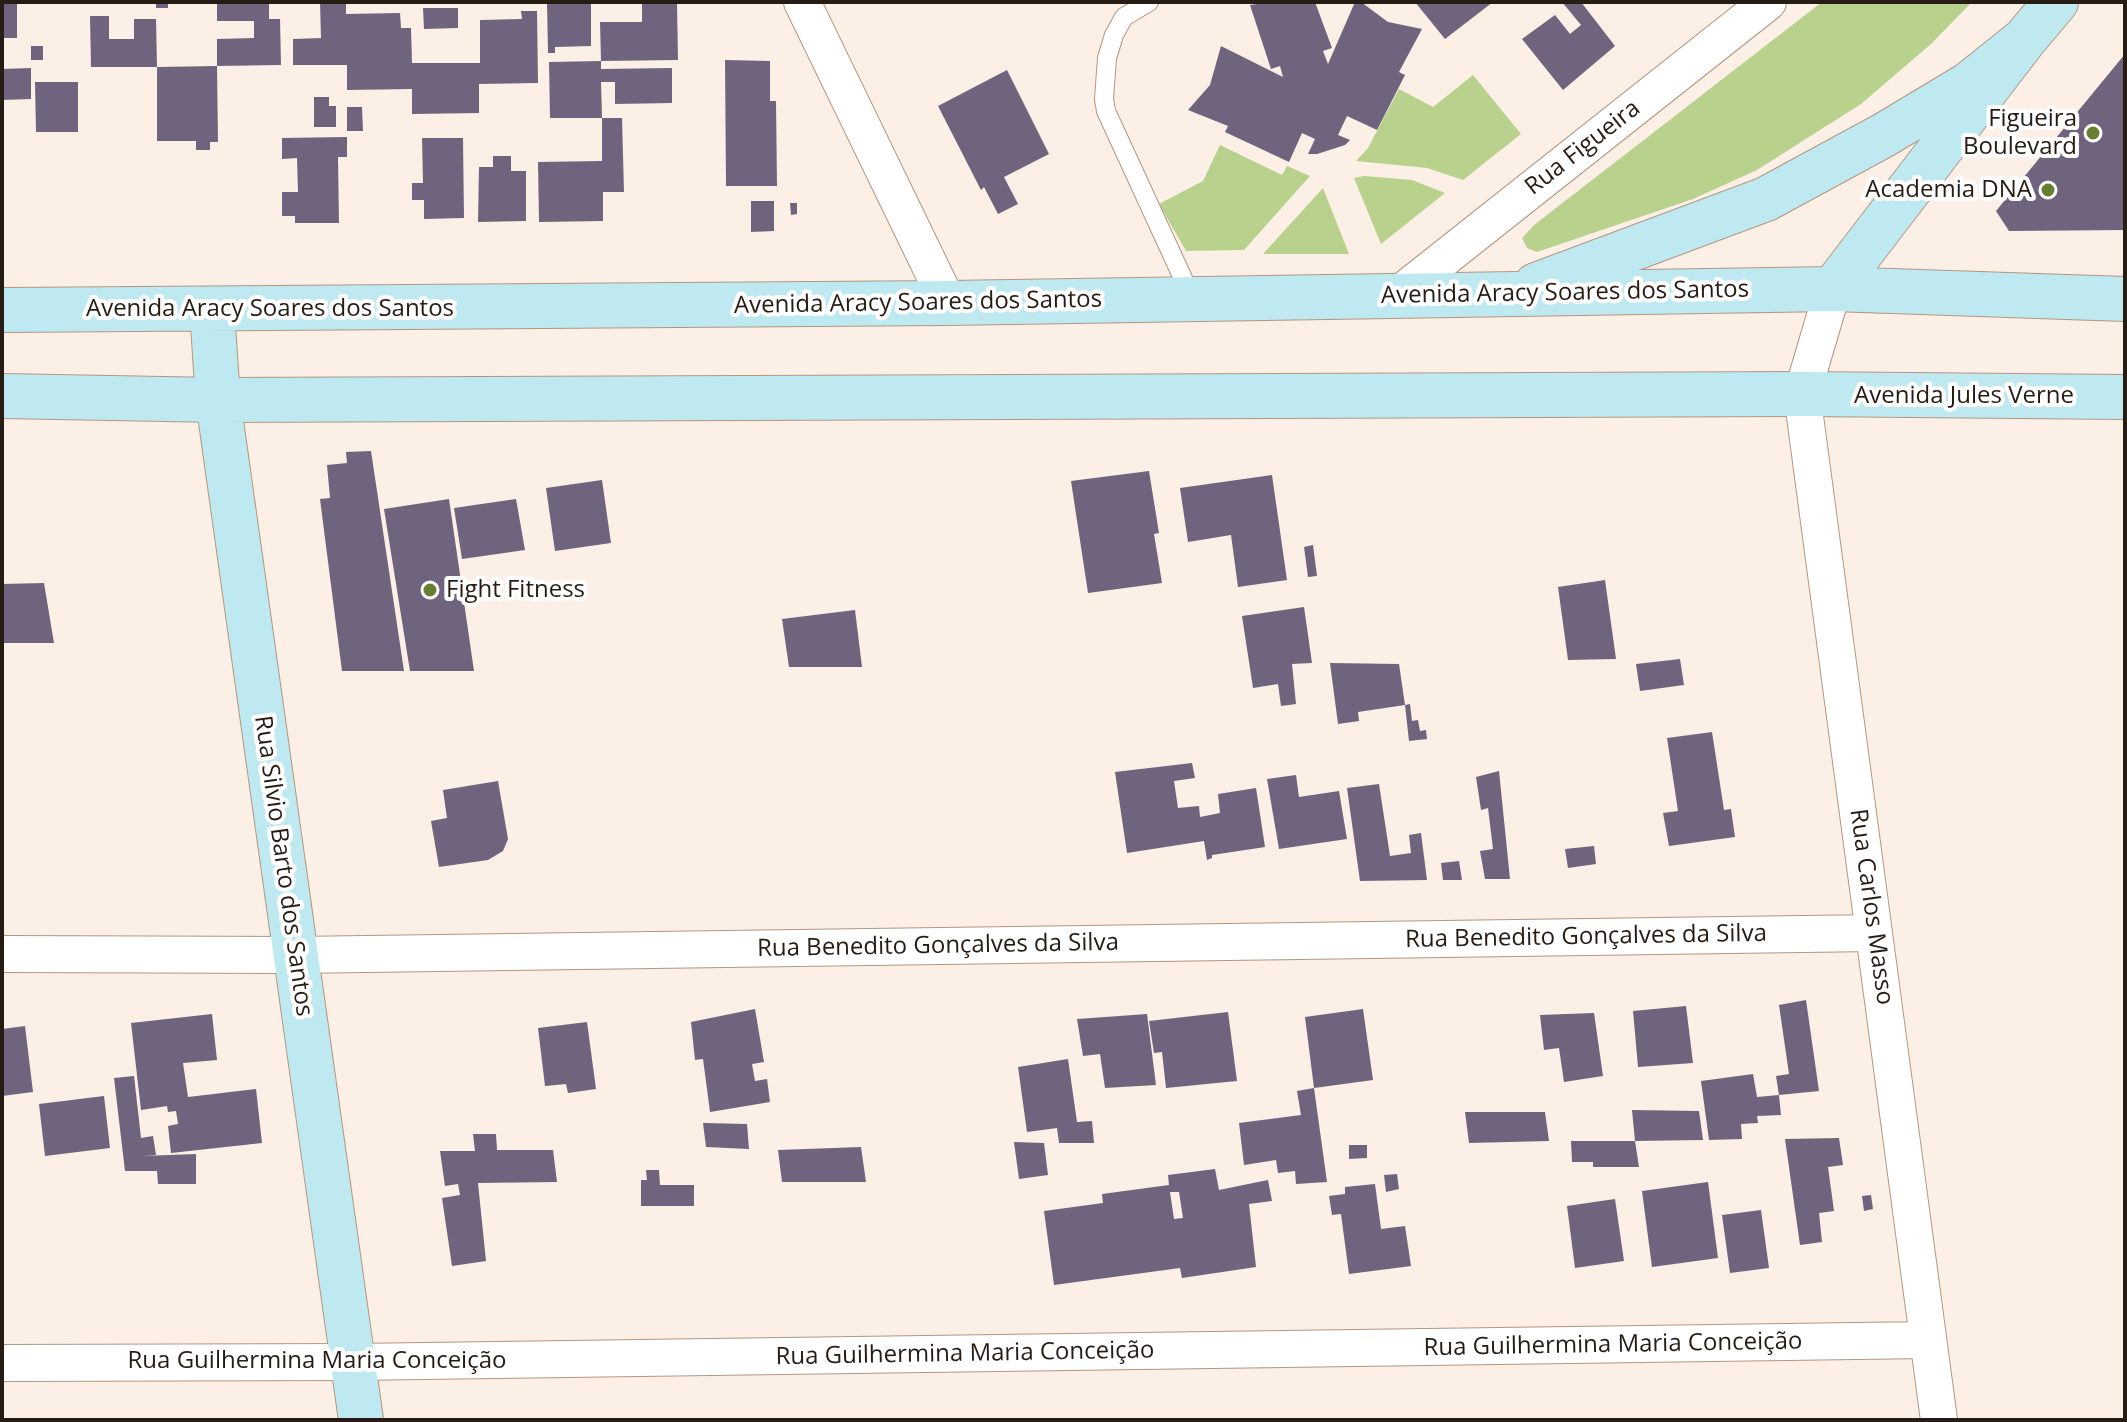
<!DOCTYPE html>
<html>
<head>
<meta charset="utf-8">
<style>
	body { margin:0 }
	#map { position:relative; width:2127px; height:1422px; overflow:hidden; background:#fbefe6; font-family:"Open Sans",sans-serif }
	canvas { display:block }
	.frame { position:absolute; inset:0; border:4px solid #271c14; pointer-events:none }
</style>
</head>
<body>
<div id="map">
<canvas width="2127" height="1422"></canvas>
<div class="frame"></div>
</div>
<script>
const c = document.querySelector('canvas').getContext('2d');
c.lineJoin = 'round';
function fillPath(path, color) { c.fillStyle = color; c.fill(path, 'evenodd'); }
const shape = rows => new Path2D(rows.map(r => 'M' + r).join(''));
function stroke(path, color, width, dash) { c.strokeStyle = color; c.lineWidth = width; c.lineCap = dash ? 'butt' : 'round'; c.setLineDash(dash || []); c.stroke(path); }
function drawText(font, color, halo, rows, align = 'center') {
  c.font = font + ' "Open Sans",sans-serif'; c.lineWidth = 8; c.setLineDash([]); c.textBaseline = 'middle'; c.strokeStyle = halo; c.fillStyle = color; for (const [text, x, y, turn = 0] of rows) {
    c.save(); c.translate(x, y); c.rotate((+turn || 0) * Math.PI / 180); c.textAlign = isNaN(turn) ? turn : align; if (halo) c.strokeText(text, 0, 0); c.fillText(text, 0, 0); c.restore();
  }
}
fillPath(shape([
	[1822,2,1972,2,1931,44,1861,104,1757,170,1693,199,1537,252,1527,248,1522,238,1534,225],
	[1473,75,1521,134,1463,180,1427,168,1356,161,1368,148,1399,89,1433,107],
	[1220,145,1282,175,1287,166,1310,176,1244,250,1186,251,1159,204,1203,181],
	[1364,176,1412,180,1445,193,1381,244,1354,178],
	[1323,188,1349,254,1263,254]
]), '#b8d18d');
fillPath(shape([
	[2,2,17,2,17,38,2,38],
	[156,2,168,2,168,8,156,8],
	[217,2,269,2,269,19,280,19,281,65,217,66,218,142,210,142,210,150,196,150,196,141,157,141,157,67,217,66,217,39,254,38,254,21,217,21],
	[320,2,346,2,346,14,400,13,401,28,411,28,412,63,480,63,480,20,522,19,521,11,537,11,538,83,479,84,479,113,412,114,412,89,347,90,347,65,293,65,293,39,321,38],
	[547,2,591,2,591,46,555,47,555,53,548,53],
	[1272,2,1315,2,1332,48,1323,51,1328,64,1355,2,1361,2,1388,22,1422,29,1399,72,1405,75,1377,130,1347,116,1338,135,1350,140,1345,145,1317,154,1308,154,1315,139,1302,133,1289,162,1225,132,1228,126,1188,110,1210,85,1221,46,1283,77,1280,66,1271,69,1250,5],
	[1415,2,1493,2,1445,39],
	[1562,2,1581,2,1615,46,1563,90,1522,39,1555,15,1570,34,1581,25],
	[677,3,678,60,601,61,600,22,642,22,642,4],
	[423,8,458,8,458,28,424,29],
	[90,16,109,16,109,39,134,39,134,19,156,19,157,67,91,67],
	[31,46,43,46,43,60,31,60],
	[2125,54,2125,230,2009,231,1996,211],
	[725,60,770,61,770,101,776,101,777,186,726,186],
	[601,61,601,69,672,68,672,103,615,104,615,82,601,82,602,118,550,118,549,62],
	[31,68,31,99,2,100,2,69],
	[1007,70,1049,154,1004,177,1018,204,998,214,984,187,981,190,938,106],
	[35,82,78,82,78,132,36,132],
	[314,97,329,97,329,106,336,106,336,127,314,127],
	[347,107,362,107,363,131,347,131],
	[602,118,622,118,624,192,603,192,603,221,539,222,538,162,602,161],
	[347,137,347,157,338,157,339,223,295,223,295,216,282,216,282,192,298,192,297,158,282,159,282,138],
	[422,138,463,138,464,218,424,219,424,200,412,200,412,183,423,183],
	[493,156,511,156,511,171,526,171,526,221,478,222,479,167,493,167],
	[751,201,774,201,774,231,751,232],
	[790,203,797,203,797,214,791,215],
	[371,451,404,671,342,671,320,499,330,498,327,465,347,463,346,452],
	[1149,471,1159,533,1154,534,1162,583,1088,593,1071,481],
	[1272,475,1287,580,1238,587,1231,535,1188,542,1180,488],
	[602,480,611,543,555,551,546,488],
	[449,499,474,671,410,671,384,509],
	[516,499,525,550,462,559,454,508],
	[1313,545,1317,576,1308,577,1304,547],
	[1605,580,1616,659,1568,660,1558,587],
	[44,583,54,643,2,643,2,584],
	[1304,607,1312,663,1292,664,1296,704,1281,706,1278,684,1253,688,1242,616],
	[855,610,862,667,789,667,782,619],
	[1680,659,1684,685,1640,691,1636,664],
	[1330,663,1399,664,1405,705,1358,712,1359,721,1338,724],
	[1410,704,1412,721,1418,720,1420,731,1426,730,1427,739,1409,741,1405,705],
	[1712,732,1724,810,1731,809,1735,837,1669,846,1663,813,1678,811,1667,738],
	[1192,763,1195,778,1174,781,1178,808,1199,806,1200,817,1220,813,1218,794,1256,788,1265,847,1212,855,1212,858,1207,860,1204,841,1127,853,1115,772],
	[1499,771,1510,879,1485,879,1480,851,1493,849,1488,808,1481,810,1476,777],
	[1296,775,1299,797,1339,791,1347,839,1279,849,1267,779],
	[498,781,508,839,503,851,488,860,439,867,431,821,447,818,443,790],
	[1379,784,1390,856,1411,853,1409,835,1421,833,1427,880,1360,881,1347,788],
	[1594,846,1596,864,1568,868,1565,849],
	[1459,861,1462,880,1443,880,1441,863],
	[1806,1000,1819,1091,1779,1095,1776,1076,1789,1074,1779,1005],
	[1686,1006,1693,1063,1638,1067,1633,1011],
	[755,1009,764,1062,752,1064,755,1081,767,1079,770,1102,710,1112,703,1059,695,1060,691,1022],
	[1363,1009,1373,1080,1314,1088,1305,1017],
	[1228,1012,1237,1081,1166,1088,1162,1052,1154,1053,1149,1021],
	[1594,1013,1603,1076,1564,1082,1559,1048,1544,1050,1540,1015],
	[212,1014,217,1060,183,1063,188,1097,256,1089,262,1143,171,1153,168,1126,178,1124,176,1111,168,1112,167,1106,141,1110,131,1023],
	[1147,1014,1156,1085,1105,1088,1100,1054,1083,1056,1077,1019],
	[587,1022,596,1089,568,1093,566,1084,545,1086,538,1028],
	[25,1026,33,1092,2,1096,2,1029],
	[1068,1059,1077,1122,1092,1121,1094,1143,1059,1143,1057,1128,1027,1132,1018,1067],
	[1753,1074,1757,1097,1779,1095,1781,1115,1757,1116,1758,1123,1741,1124,1742,1139,1709,1140,1701,1081],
	[134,1076,141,1138,153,1136,156,1155,142,1156,196,1154,196,1184,158,1184,157,1171,125,1171,114,1078],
	[1314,1088,1327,1182,1296,1184,1295,1171,1278,1173,1276,1160,1244,1165,1239,1123,1301,1115,1297,1091],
	[104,1096,110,1148,45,1156,39,1104],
	[1632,1110,1699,1111,1703,1140,1635,1141,1639,1167,1593,1167,1593,1162,1572,1162,1571,1141,1635,1141],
	[1465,1112,1545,1112,1549,1141,1469,1143],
	[703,1123,747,1124,749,1149,706,1147],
	[473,1134,496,1134,497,1150,553,1150,557,1182,478,1183,486,1261,452,1266,442,1198,460,1195,458,1184,445,1186,440,1151,475,1151],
	[1839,1138,1843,1165,1828,1167,1834,1211,1819,1213,1822,1242,1800,1245,1785,1139],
	[1014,1142,1044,1143,1048,1175,1019,1179],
	[1349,1145,1367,1145,1367,1158,1349,1159],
	[861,1147,866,1182,782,1182,778,1150],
	[1215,1169,1219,1190,1268,1180,1272,1201,1249,1204,1256,1267,1182,1278,1180,1268,1054,1285,1044,1211,1103,1203,1102,1194,1169,1185,1168,1175],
	[1170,1192,1179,1192,1183,1218,1174,1219],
	[646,1170,659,1170,660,1185,694,1185,694,1206,641,1206,641,1180,647,1180],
	[1397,1174,1399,1189,1386,1192,1384,1175],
	[1708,1182,1718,1258,1652,1267,1642,1191],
	[1375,1184,1381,1229,1405,1226,1411,1266,1349,1274,1341,1214,1332,1215,1329,1196,1345,1194,1345,1187],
	[1871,1195,1873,1209,1864,1211,1862,1196],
	[1615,1199,1624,1261,1575,1268,1567,1206],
	[1761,1210,1769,1268,1730,1273,1722,1215]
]), '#70637e');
const lane = shape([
	[1149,2,1124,17,1114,35,1107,58,1104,99,1106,111,1192,298]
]);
const street = shape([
	[802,2,948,303],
	[1833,289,1802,394,1939,1420],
	[1398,295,1768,2],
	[2,954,295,955,1874,933],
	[2,1363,353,1362,1928,1340]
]);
const secondary = shape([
	[1536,285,1766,199,1884,135,1969,84,2024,40],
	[1833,289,2024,40,2056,2],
	[2,310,948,303,1833,289,2125,299],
	[212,310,218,400,361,1420],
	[2,396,218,400,1802,394,2125,397]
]);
stroke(lane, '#b29781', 20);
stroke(street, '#b29781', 38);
stroke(secondary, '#b29781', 46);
stroke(lane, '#fff', 18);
stroke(street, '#fff', 36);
stroke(secondary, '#bfe9f1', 44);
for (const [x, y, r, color] of [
	[2093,133,8,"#687f31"],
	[2048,190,8,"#687f31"],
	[430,590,8,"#687f31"]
]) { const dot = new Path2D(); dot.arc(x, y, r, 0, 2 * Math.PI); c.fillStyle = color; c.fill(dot); stroke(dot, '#fff', 3); }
drawText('24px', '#271c14', '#fff', [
	["Figueira",2077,119],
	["Boulevard",2077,147],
	["Academia DNA",2032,190],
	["Fight Fitness",446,590,"left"]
], 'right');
drawText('24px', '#271c14', '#fff', [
	["Rua Figueira",1583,148,-38],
	["Avenida Aracy Soares dos Santos",1565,293,-1],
	["Avenida Aracy Soares dos Santos",918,303,-1],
	["Avenida Aracy Soares dos Santos",270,309],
	["Avenida Jules Verne",1964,396],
	["Rua Silvio Barto dos Santos",283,866,82],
	["Rua Carlos Masso",1871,907,82],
	["Rua Benedito Gonçalves da Silva",1586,937,-1],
	["Rua Benedito Gonçalves da Silva",938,946,-1],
	["Rua Guilhermina Maria Conceição",1613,1345,-1],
	["Rua Guilhermina Maria Conceição",965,1354,-1],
	["Rua Guilhermina Maria Conceição",317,1361]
]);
</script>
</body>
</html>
